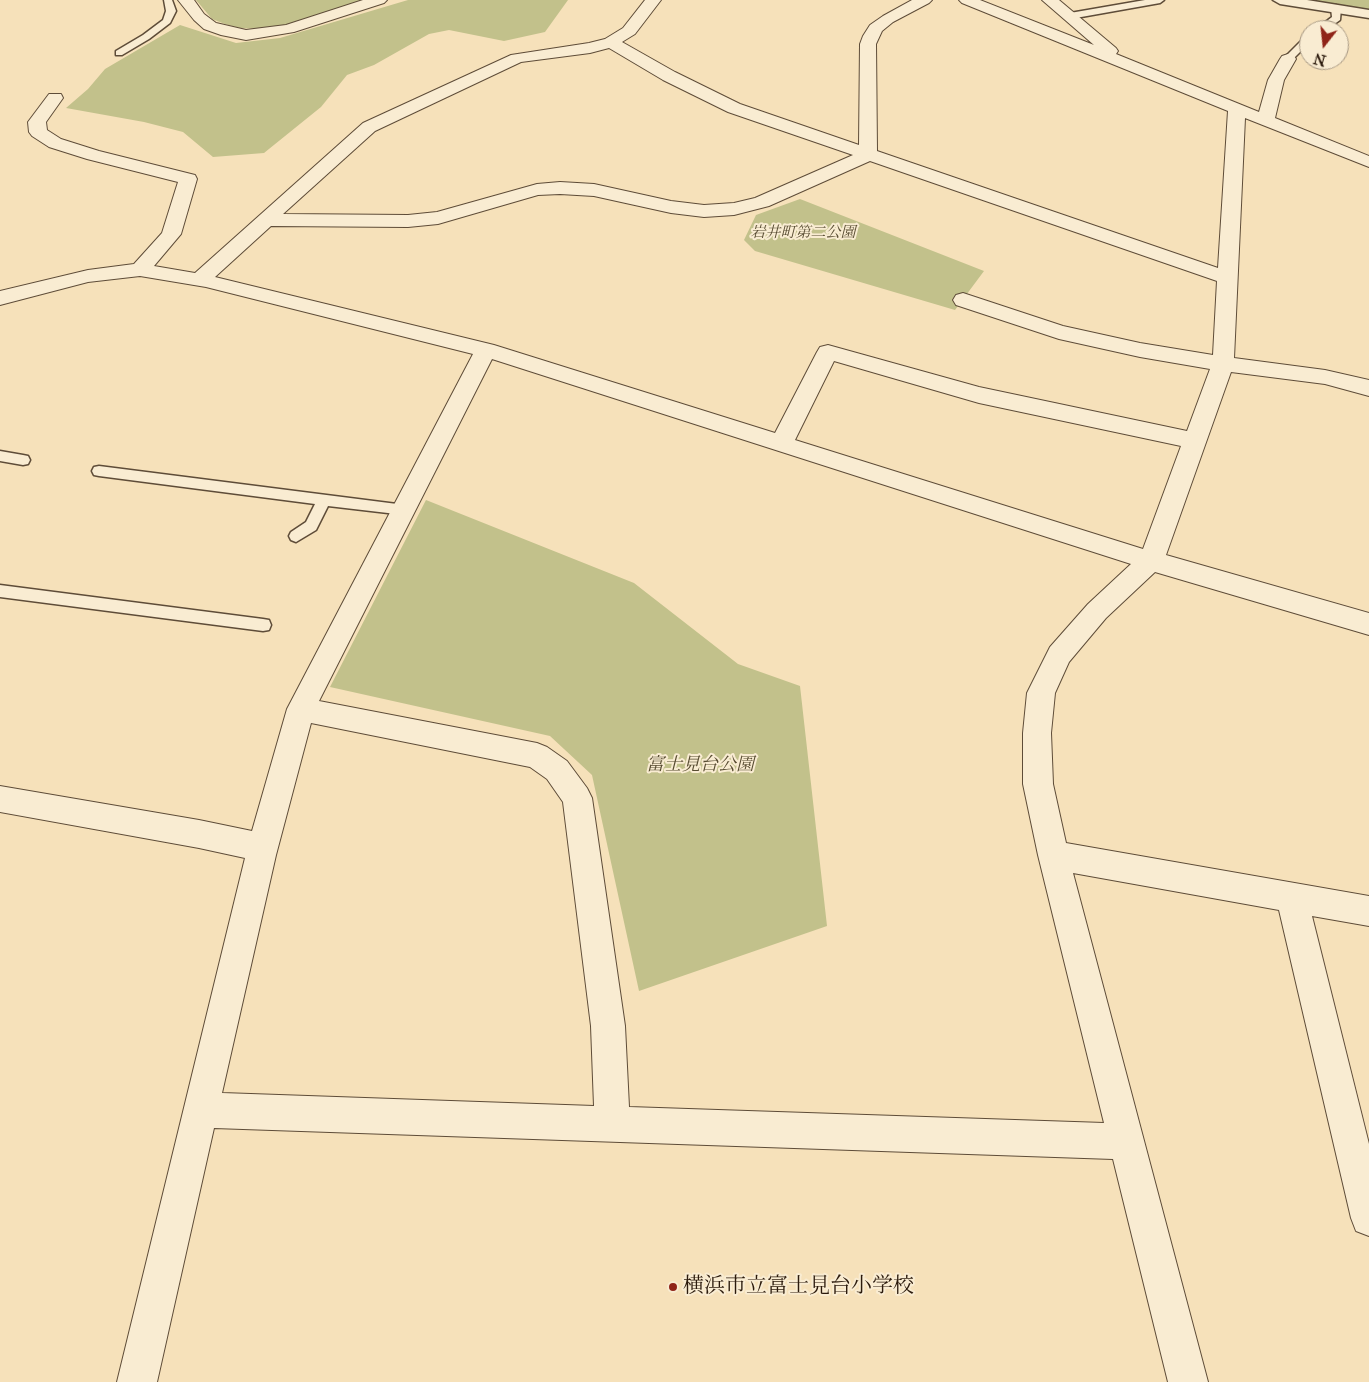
<!DOCTYPE html>
<html>
<head>
<meta charset="utf-8">
<style>
	body { margin:0 }
	#map { position:relative; width:1369px; height:1382px; overflow:hidden; background:#f6e1ba; font-family:"IM FELL Great Primer",serif }
	canvas { display:block }
	.north { position:absolute; left:1299px; top:20px; width:50px; height:50px; box-sizing:border-box; background:#f9ecd2; border:1px solid #a79883; border-radius:50%; rotate:196deg; font-size:14px; font-weight:700; line-height:20px; text-align:center; color:#2b1a0c }
	.north::after { content:''; display:block; margin:auto; width:18px; height:22px; background:#8f2418; clip-path:polygon(50% 0,100% 100%,50% 72%,0 100%) }
</style>
</head>
<body>
<div id="map">
<canvas width="1369" height="1382"></canvas>
<div class="north">N</div>
</div>
<script>
const c = document.querySelector('canvas').getContext('2d');
c.lineJoin = 'round';
function fillPath(path, color) { c.fillStyle = color; c.fill(path, 'evenodd'); }
const shape = rows => new Path2D(rows.map(r => 'M' + r).join(''));
function stroke(path, color, width, dash) { c.strokeStyle = color; c.lineWidth = width; c.lineCap = dash ? 'butt' : 'round'; c.setLineDash(dash || []); c.stroke(path); }
function drawText(font, color, halo, rows, align = 'center') {
  c.font = font + ' "IM FELL Great Primer","Noto Serif JP",serif'; c.lineWidth = 4; c.setLineDash([]); c.textBaseline = 'middle'; c.strokeStyle = halo; c.fillStyle = color; for (const [text, x, y, turn = 0] of rows) {
    c.save(); c.translate(x, y); c.rotate((+turn || 0) * Math.PI / 180); c.textAlign = isNaN(turn) ? turn : align; if (halo) c.strokeText(text, 0, 0); c.fillText(text, 0, 0); c.restore();
  }
}
fillPath(shape([
	[196,0,363,0,283,26,262,29,240,28,225,24,212,19],
	[408,0,568,0,545,32,504,41,449,30,429,34,374,65,347,75,321,107,264,153,213,157,183,132,144,122,66,108,88,89,105,69,180,25,236,43,280,38],
	[1295,0,1369,0,1369,12],
	[800,199,984,271,955,310,755,251,744,240,756,215],
	[426,500,634,583,738,664,800,686,827,926,639,991,592,775,550,736,330,687]
]), '#c2c18b');
const service = shape([
	[164,0,172,0,176,11,170,23,149,39,122,55,116,55,116,51,143,35,163,20,166,11,164,0],
	[1145,0,1164,0,1160,3,1070,19,1065,16,1070,13,1145,0],
	[1336,5,1341,8,1340,20,1326,30,1315,30,1332,17,1331,8,1336,5],
	[1309,35,1309,43,1291,61,1285,61,1285,57,1306,36,1309,35],
	[0,451,23,455,28,456,30,460,28,464,23,465,0,461,0,451],
	[99,466,405,505,410,506,412,510,410,514,405,515,328,506,316,530,296,542,291,540,289,536,291,532,306,522,315,504,99,476,94,475,92,471,94,467,99,466],
	[0,585,263,619,269,620,271,625,269,630,263,631,0,597,0,585]
]);
const pedestrian = shape([
	[1273,0,1307,0,1369,10,1369,18,1280,4,1273,0]
]);
const minor = shape([
	[178,0,194,0,204,14,216,23,246,30,286,25,363,0,387,0,384,3,294,32,246,40,221,35,204,29,194,20,178,0],
	[645,0,661,0,635,34,622,42,675,72,740,104,859,145,860,44,863,36,870,25,883,16,912,0,932,0,929,3,893,22,882,31,876,44,877,151,1218,268,1228,111,962,3,959,0,980,0,1094,45,1042,0,1059,0,1116,48,1118,51,1116,54,1259,112,1268,80,1280,59,1282,56,1288,54,1294,56,1296,59,1284,80,1275,118,1369,156,1369,167,1245,118,1234,358,1325,370,1369,380,1369,396,1325,384,1231,372,1166,555,1369,613,1369,635,1155,572,1106,618,1069,662,1055,693,1051,733,1053,784,1066,843,1369,896,1369,926,1312,916,1369,1144,1369,1236,1356,1231,1351,1218,1279,910,1073,873,1208,1382,1168,1382,1113,1159,214,1128,157,1382,117,1382,245,858,199,848,0,812,0,786,199,820,252,831,287,709,473,354,206,287,140,276,88,282,0,305,0,291,88,270,134,264,162,233,178,182,87,159,49,147,32,136,29,132,28,122,49,94,61,94,63,98,46,122,47,130,61,139,99,151,195,175,197,179,181,234,154,266,195,273,363,123,511,55,589,43,605,39,623,28,645,0],
	[609,48,663,80,728,112,853,155,755,198,734,203,704,205,671,201,594,184,560,182,537,184,437,212,408,215,283,214,375,131,521,62,590,53,609,48],
	[870,161,1217,281,1213,355,1140,343,1063,326,963,293,956,295,953,300,956,305,1059,339,1140,357,1210,369,1187,431,979,387,828,345,820,347,817,352,775,433,494,345,215,277,271,226,408,227,438,224,538,195,560,194,594,196,671,213,704,217,734,215,769,206,870,161],
	[492,359,1131,564,1088,604,1050,647,1027,693,1023,733,1023,784,1038,855,1104,1123,629,1107,625,1026,592,798,587,788,567,761,547,747,537,743,319,701,492,359],
	[834,361,979,403,1181,446,1143,549,795,440,834,361],
	[311,723,530,767,547,779,563,802,591,1026,594,1106,222,1093,276,855,311,723]
]);
stroke(service, '#5e4c38', 3);
stroke(pedestrian, '#5e4c38', 3);
stroke(minor, '#5e4c38', 2);
fillPath(service, '#f9ecd2');
fillPath(pedestrian, '#f9ecd2');
fillPath(minor, '#f9ecd2');
for (const [x, y, r, color] of [
	[673,1287,5,"#8f2418"]
]) { const dot = new Path2D(); dot.arc(x, y, r, 0, 2 * Math.PI); c.fillStyle = color; c.fill(dot); stroke(dot, '#f9ecd2', 2); }
drawText('italic 15px', '#584c32', '#f9ecd2', [
	["岩井町第二公園",803,233]
]);
drawText('italic 18px', '#584c32', '#f9ecd2', [
	["富士見台公園",700,766]
]);
drawText('21px', '#2b1a0c', '#f9ecd2', [
	["横浜市立富士見台小学校",683,1287]
], 'left');
</script>
</body>
</html>
